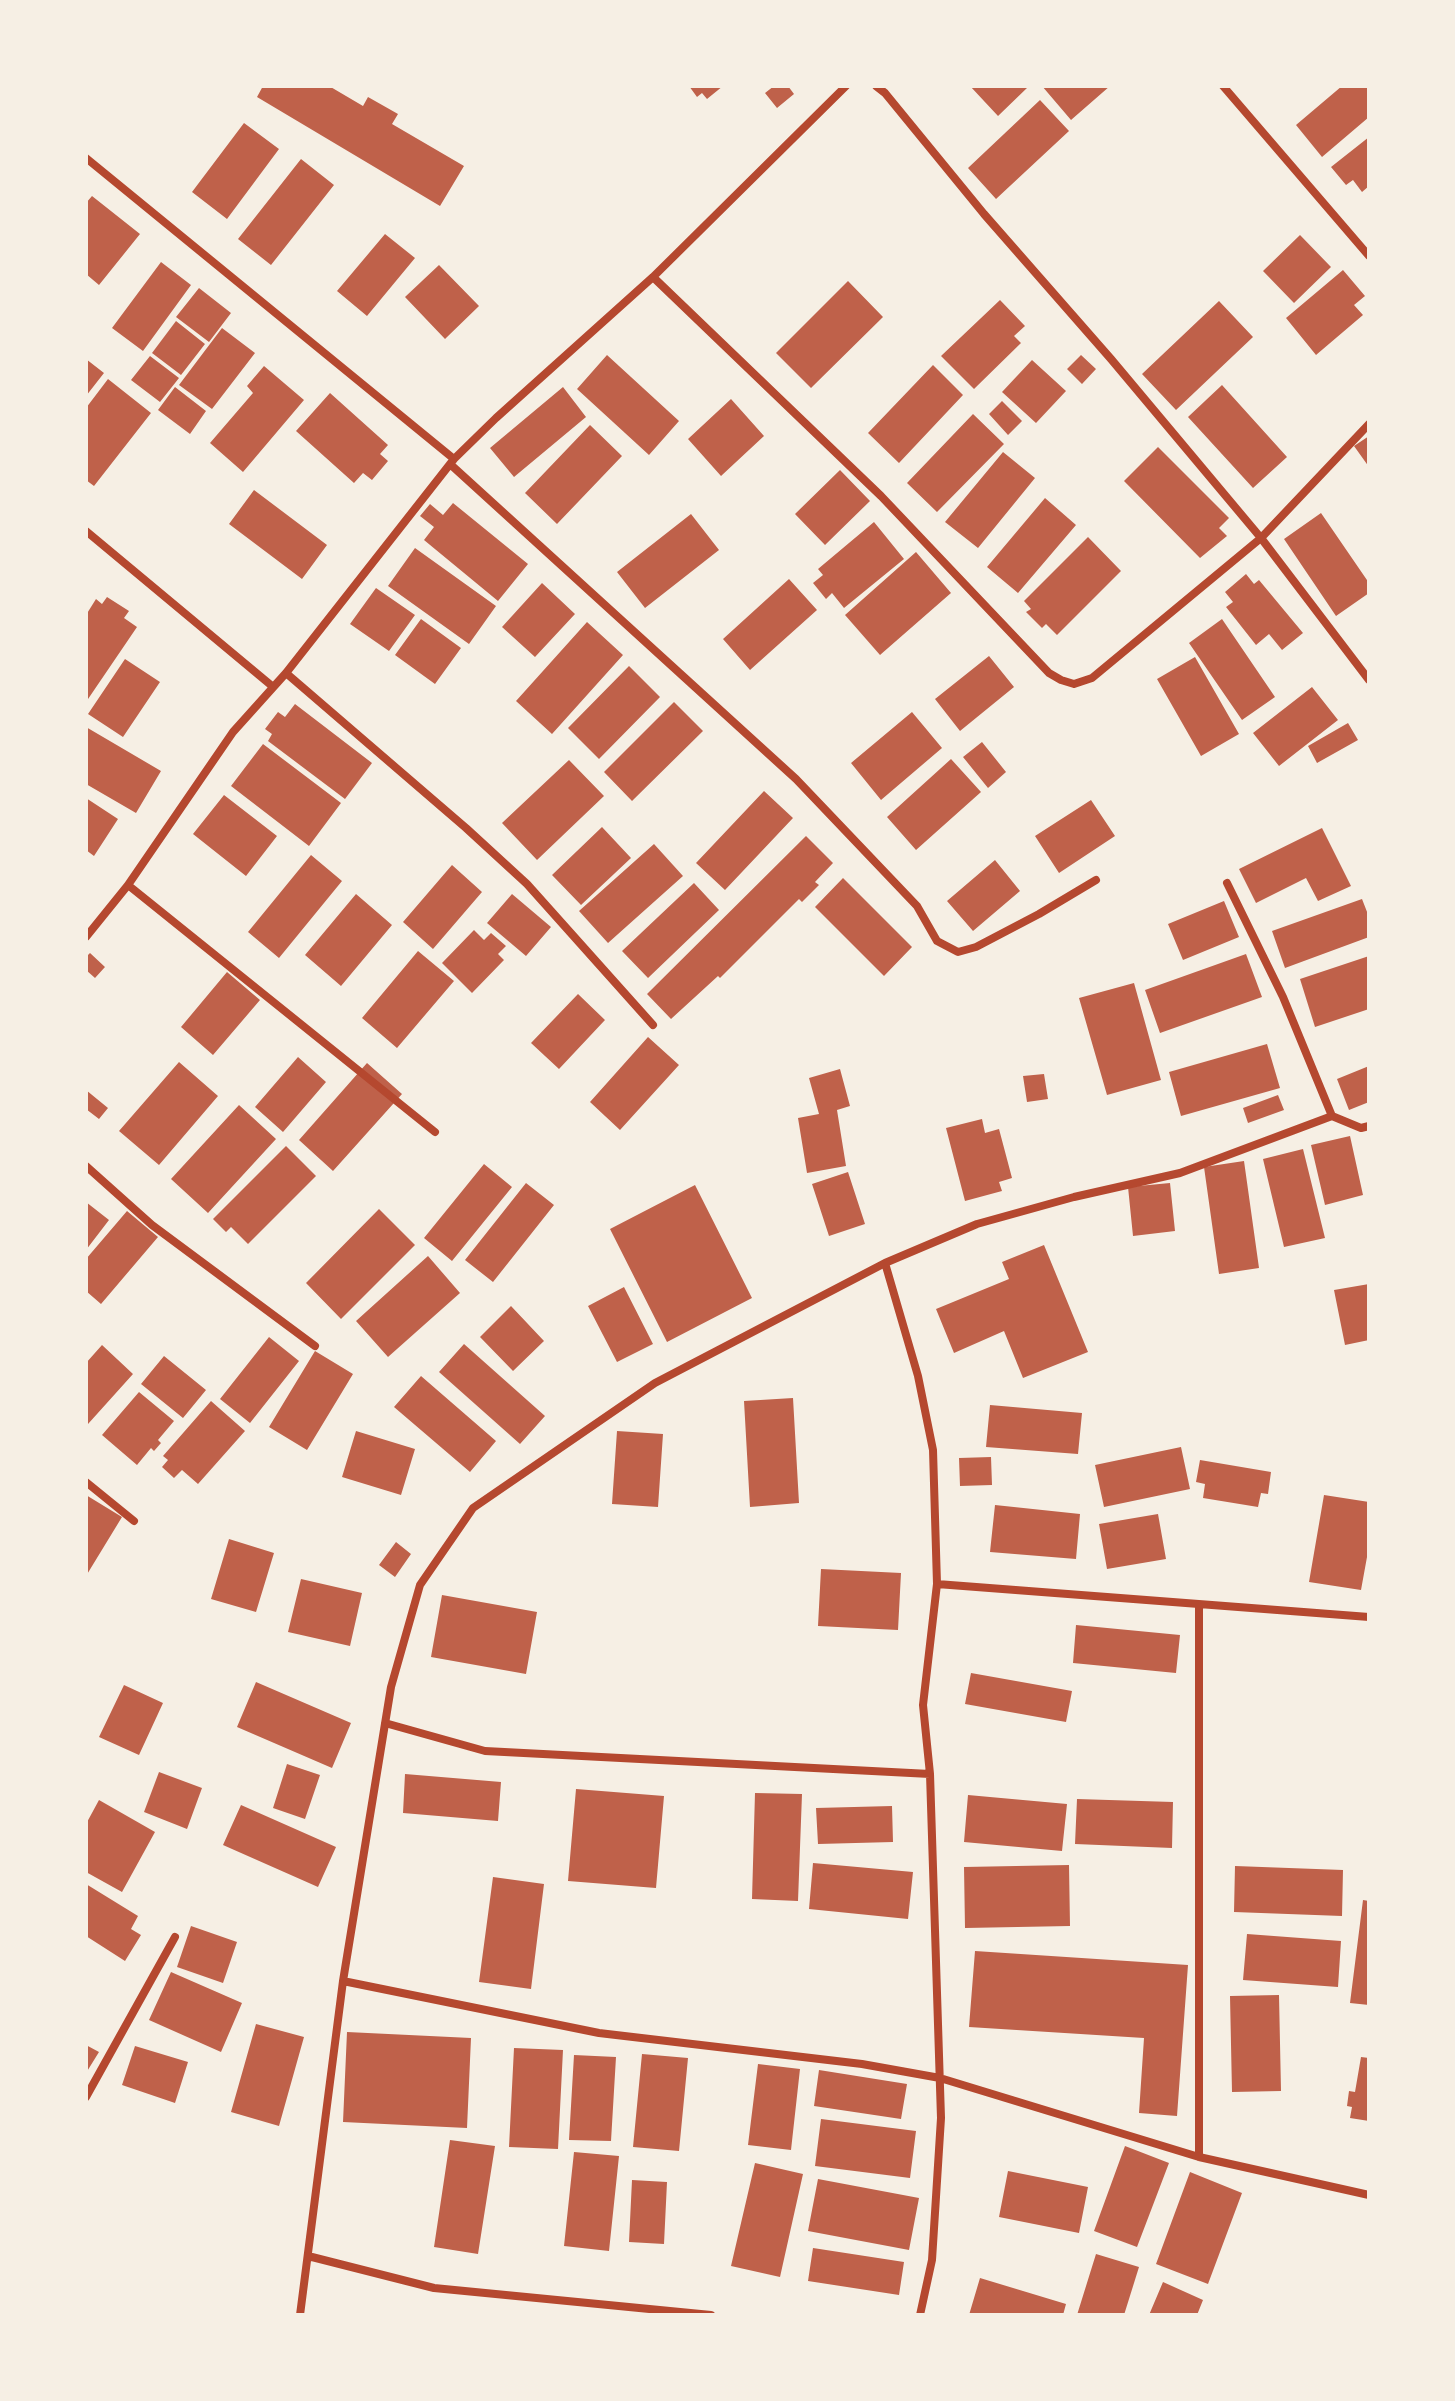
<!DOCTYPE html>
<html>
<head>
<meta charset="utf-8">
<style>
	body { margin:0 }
	#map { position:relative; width:1455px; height:2401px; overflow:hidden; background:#f6efe4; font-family:"Sofia Sans Condensed",sans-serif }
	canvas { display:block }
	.frame { position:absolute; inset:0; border:88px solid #f6efe4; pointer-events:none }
</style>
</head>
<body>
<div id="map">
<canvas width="1455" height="2401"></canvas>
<div class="frame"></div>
</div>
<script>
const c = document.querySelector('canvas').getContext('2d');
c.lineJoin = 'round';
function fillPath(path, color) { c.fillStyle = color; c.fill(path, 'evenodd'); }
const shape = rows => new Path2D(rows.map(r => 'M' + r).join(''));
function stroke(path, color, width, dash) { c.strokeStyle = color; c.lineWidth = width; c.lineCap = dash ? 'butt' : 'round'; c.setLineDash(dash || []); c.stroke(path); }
fillPath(shape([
	[263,86,329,86,363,106,368,97,398,114,392,124,464,166,440,206,257,97],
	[689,86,723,86,707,99,702,93,697,97],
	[774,86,788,86,794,94,777,108,765,93],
	[970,86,1025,86,1027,88,998,116],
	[1042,86,1110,86,1071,120],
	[1342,86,1369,86,1369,117,1322,157,1296,125],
	[1040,100,1069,131,996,199,968,168],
	[244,123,279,149,227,219,192,192],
	[1369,137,1369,186,1362,192,1353,180,1346,185,1331,167],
	[301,159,334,185,271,265,238,239],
	[92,196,140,234,99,285,86,274,86,203],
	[385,234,415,258,367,316,337,291],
	[1300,235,1331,267,1294,303,1263,271],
	[161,262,191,285,143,351,112,328],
	[439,265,479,306,445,339,405,297],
	[1343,270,1365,296,1354,305,1363,315,1316,355,1286,318],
	[848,281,883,317,811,388,776,353],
	[199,288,231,313,209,342,176,317],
	[1000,300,1025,326,1014,336,1021,343,974,389,941,356],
	[1219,301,1253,337,1176,410,1142,374],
	[176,321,205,344,181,375,152,353],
	[222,328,255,353,212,409,179,385],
	[607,355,679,421,649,455,577,389],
	[1081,355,1096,369,1082,384,1067,369],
	[150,356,179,378,160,402,131,380],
	[86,359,104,373,86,396],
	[1032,360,1066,391,1036,423,1002,392],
	[933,365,963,395,899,463,868,433],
	[264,366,304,400,243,472,210,443,253,393,247,386],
	[108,379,151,413,94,486,86,480,86,408],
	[1222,385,1287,457,1253,488,1188,417],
	[175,387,206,411,190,434,158,410],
	[563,387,586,417,514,477,490,448],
	[330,393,388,445,380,454,388,461,372,480,363,473,354,483,296,431],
	[731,399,764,436,721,476,688,439],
	[1002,401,1022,421,1008,435,989,414],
	[973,414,1004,444,937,512,907,483],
	[590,425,622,456,557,524,525,493],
	[1369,436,1369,467,1354,446],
	[1158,447,1229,518,1219,528,1227,536,1200,558,1124,481],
	[1003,452,1035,478,978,548,945,522],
	[840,470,870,501,825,545,795,514],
	[254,490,327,545,302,579,229,524],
	[1045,498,1076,525,1018,593,987,567],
	[453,503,528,564,498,601,424,540,434,527,420,516,430,504,443,515],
	[1321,513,1369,583,1369,593,1336,616,1284,539],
	[691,514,719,550,645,608,617,572],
	[874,522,904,559,844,608,832,593,826,599,813,583,823,575,818,569],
	[1088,537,1121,571,1057,635,1046,624,1042,628,1026,612,1031,609,1024,601],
	[415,548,496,606,469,644,388,586],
	[916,552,951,593,880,655,845,615],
	[1246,574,1254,584,1259,580,1303,633,1282,650,1269,634,1256,645,1226,607,1233,602,1225,592],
	[789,579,817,610,750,670,723,639],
	[542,583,575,614,535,657,502,627],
	[376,588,415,615,389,651,350,624],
	[107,597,129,611,124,618,137,627,86,702,86,615,96,599,102,604],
	[421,619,461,648,435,684,395,655],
	[1222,619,1275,697,1242,720,1189,643],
	[587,622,623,655,552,734,516,701],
	[989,656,1014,687,960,731,935,699],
	[1195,657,1239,734,1201,756,1157,679],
	[125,659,160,682,123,737,88,714],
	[629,666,660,697,599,759,568,728],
	[1312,687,1338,720,1279,766,1253,733],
	[674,702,703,731,632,801,604,772],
	[295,704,372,763,345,799,268,741,272,734,265,729,278,712,285,717],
	[912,712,942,748,881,800,851,763],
	[1348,723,1358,740,1317,763,1308,746],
	[86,727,161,771,136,813,86,784],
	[982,742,1006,772,988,788,963,757],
	[263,744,341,803,309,846,231,786],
	[951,759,981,792,916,850,887,817],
	[569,760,604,796,537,860,502,823],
	[764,791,793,818,725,890,696,863],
	[224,795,277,836,246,876,193,834],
	[86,798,118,819,94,856,86,850],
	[1091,800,1115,836,1059,873,1035,836],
	[602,827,631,858,581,905,552,875],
	[1322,828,1351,886,1318,901,1306,878,1256,903,1239,869],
	[806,836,833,863,815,882,819,885,802,902,799,899,720,978,718,976,671,1019,647,994],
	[654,844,683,876,608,943,579,911],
	[311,855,342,881,279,958,248,932],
	[995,860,1020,891,973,931,947,901],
	[452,865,482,892,433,949,403,922],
	[843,878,912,947,884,976,815,907],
	[694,883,719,910,648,978,622,951],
	[356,894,392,925,341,986,305,955],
	[512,894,551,927,526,956,487,923],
	[1362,899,1369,917,1369,937,1285,968,1272,931],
	[1224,901,1239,937,1183,960,1168,924],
	[474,930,484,940,491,933,506,946,498,954,504,960,472,993,442,963],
	[418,951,454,981,397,1048,362,1018],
	[90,953,105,967,95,978,86,970,86,957],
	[1246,954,1262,997,1160,1033,1145,990],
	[1369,956,1369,1009,1315,1027,1300,979],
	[227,972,260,1000,213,1055,181,1027],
	[1134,983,1161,1080,1107,1095,1079,998],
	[578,994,605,1020,559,1069,531,1043],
	[648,1037,679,1065,620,1130,590,1102],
	[1267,1044,1280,1088,1181,1116,1169,1072],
	[298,1057,326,1082,283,1132,255,1107],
	[179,1062,218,1096,159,1165,119,1131],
	[367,1063,402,1094,333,1171,299,1140],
	[1369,1066,1369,1102,1349,1110,1337,1079],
	[840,1069,850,1106,837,1110,846,1166,807,1173,798,1118,819,1114,809,1078],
	[1044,1074,1048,1099,1027,1102,1023,1076],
	[86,1090,108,1108,99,1119,86,1109],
	[1278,1095,1284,1110,1248,1123,1243,1108],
	[239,1105,276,1139,208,1213,171,1179],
	[982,1119,985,1133,999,1129,1012,1178,999,1182,1002,1191,965,1201,946,1128],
	[1350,1136,1363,1195,1325,1205,1311,1145],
	[286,1146,316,1176,248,1244,231,1227,226,1232,213,1219],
	[1303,1149,1325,1238,1284,1247,1263,1159],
	[1244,1161,1259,1268,1219,1274,1204,1167],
	[484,1164,512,1187,452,1261,424,1238],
	[848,1172,865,1224,829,1236,812,1184],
	[526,1183,554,1205,493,1282,465,1260],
	[1170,1183,1175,1231,1133,1236,1128,1187],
	[695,1185,752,1298,667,1342,610,1229],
	[86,1202,109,1220,86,1250],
	[379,1209,415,1245,341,1319,306,1283],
	[127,1211,158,1237,101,1304,86,1291,86,1259],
	[1044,1245,1088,1352,1023,1378,1004,1331,954,1353,936,1309,1009,1279,1002,1262],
	[428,1256,460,1293,388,1357,356,1321],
	[1369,1284,1369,1340,1345,1345,1334,1290],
	[624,1287,653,1344,617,1362,588,1306],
	[511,1306,544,1341,513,1371,480,1337],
	[269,1337,299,1361,250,1423,220,1399],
	[464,1344,545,1416,520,1444,439,1372],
	[102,1345,133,1374,88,1424,86,1363],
	[315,1351,353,1374,307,1450,269,1427],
	[164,1356,206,1390,183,1418,141,1384],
	[421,1376,496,1441,470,1472,394,1407],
	[139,1392,174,1421,158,1440,161,1443,154,1451,151,1448,137,1465,102,1435],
	[793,1398,799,1503,750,1507,744,1401],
	[211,1401,245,1431,198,1484,182,1470,174,1478,162,1467,168,1460,163,1456],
	[990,1405,1082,1413,1078,1454,986,1447],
	[356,1431,415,1449,401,1495,342,1477],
	[617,1431,663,1434,658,1507,612,1504],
	[1181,1447,1190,1489,1104,1507,1095,1465],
	[991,1457,992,1485,960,1486,959,1458],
	[1200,1460,1271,1472,1268,1494,1261,1493,1258,1507,1203,1498,1205,1484,1196,1482],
	[86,1495,122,1517,86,1576],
	[1324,1495,1369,1502,1369,1546,1361,1590,1309,1582],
	[995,1505,1080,1514,1076,1559,990,1552],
	[1158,1514,1166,1559,1107,1569,1099,1524],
	[229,1539,274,1553,256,1612,211,1599],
	[396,1542,411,1554,395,1577,379,1565],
	[821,1569,901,1573,898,1630,818,1626],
	[301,1579,362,1593,350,1646,288,1632],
	[442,1595,537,1612,526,1674,431,1657],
	[1076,1625,1180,1635,1176,1673,1073,1663],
	[971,1673,1072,1691,1066,1722,965,1704],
	[256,1682,351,1723,332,1768,237,1727],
	[124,1685,163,1703,139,1755,99,1737],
	[287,1764,320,1775,305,1819,273,1808],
	[159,1772,202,1788,187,1829,144,1812],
	[405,1774,501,1782,498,1821,403,1813],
	[576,1789,664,1796,656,1888,568,1881],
	[755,1793,802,1794,798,1901,752,1899],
	[968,1795,1067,1804,1062,1851,964,1842],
	[1077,1799,1173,1802,1172,1848,1075,1844],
	[99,1800,155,1832,122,1892,86,1872,86,1824],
	[241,1805,336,1847,318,1887,223,1845],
	[892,1806,893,1842,818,1844,816,1808],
	[813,1863,913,1872,908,1919,809,1909],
	[1069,1865,1070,1926,965,1928,964,1867],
	[1235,1866,1343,1870,1342,1916,1234,1912],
	[493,1877,544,1884,531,1989,479,1982],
	[86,1884,138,1916,131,1929,141,1935,125,1961,86,1936],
	[1363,1900,1369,1901,1369,2005,1350,2003],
	[191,1926,237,1942,223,1983,177,1967],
	[1247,1934,1341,1941,1338,1987,1243,1980],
	[975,1951,1188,1965,1177,2116,1139,2113,1144,2038,969,2027],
	[171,1972,242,2003,221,2052,149,2020],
	[1279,1995,1281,2091,1232,2092,1230,1996],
	[256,2024,304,2037,279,2126,231,2112],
	[347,2032,471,2038,467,2128,343,2122],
	[86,2045,99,2052,86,2073],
	[135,2046,188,2062,175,2103,122,2085],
	[514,2048,563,2050,558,2149,509,2147],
	[642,2054,688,2058,679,2151,633,2147],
	[574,2055,616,2057,611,2141,569,2140],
	[1361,2057,1369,2058,1369,2121,1350,2118,1352,2107,1347,2106,1349,2091,1355,2092],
	[758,2064,800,2069,791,2150,748,2145],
	[819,2070,907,2084,901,2119,814,2106],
	[821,2119,916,2131,910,2178,815,2166],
	[450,2140,495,2146,478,2254,434,2247],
	[1125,2146,1169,2163,1137,2247,1094,2231],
	[574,2152,619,2156,609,2251,564,2246],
	[755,2163,803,2174,780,2277,731,2266],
	[1008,2171,1088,2187,1079,2233,999,2217],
	[1190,2172,1242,2193,1208,2284,1156,2264],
	[818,2179,919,2198,909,2250,808,2231],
	[632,2180,667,2182,664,2244,629,2242],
	[813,2248,904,2262,899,2295,808,2281],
	[1096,2254,1139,2267,1124,2315,1077,2315],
	[980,2278,1066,2304,1063,2315,969,2315],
	[1163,2282,1203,2300,1197,2315,1149,2315]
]), '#bf614a');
stroke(shape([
	[876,86,885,93,984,214,1111,359,1261,538,1369,680],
	[1223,86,1369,256],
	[86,158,454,459],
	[653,277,881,496,1049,673,1061,680,1074,684,1092,678,1261,538,1369,424],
	[450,464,796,779,917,906,937,941,958,952,976,947,1039,914,1096,880],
	[86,531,272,686],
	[286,673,466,828,527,884,653,1025],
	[1227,883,1283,997,1332,1116],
	[128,885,435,1132],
	[86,937,128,885,233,732,286,673,454,459,496,418,653,277,846,86],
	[86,1166,152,1225,315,1346],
	[885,1263,918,1376,933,1450,937,1584,923,1705,930,1774,941,2118,932,2260,920,2315],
	[86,1482,134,1521],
	[937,1584,1369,1617],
	[1199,1605,1199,2157],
	[385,1723,485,1751,930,1774],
	[343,1981,599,2033,862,2064,940,2078,1199,2157,1369,2195],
	[86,2097,175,1937],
	[308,2256,434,2288,711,2315],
	[300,2315,343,1981,391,1687,420,1585,473,1508,655,1383,885,1263,977,1224,1074,1197,1180,1173,1332,1116,1361,1128,1369,1126]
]), '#b5482f', 8);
</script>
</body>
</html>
